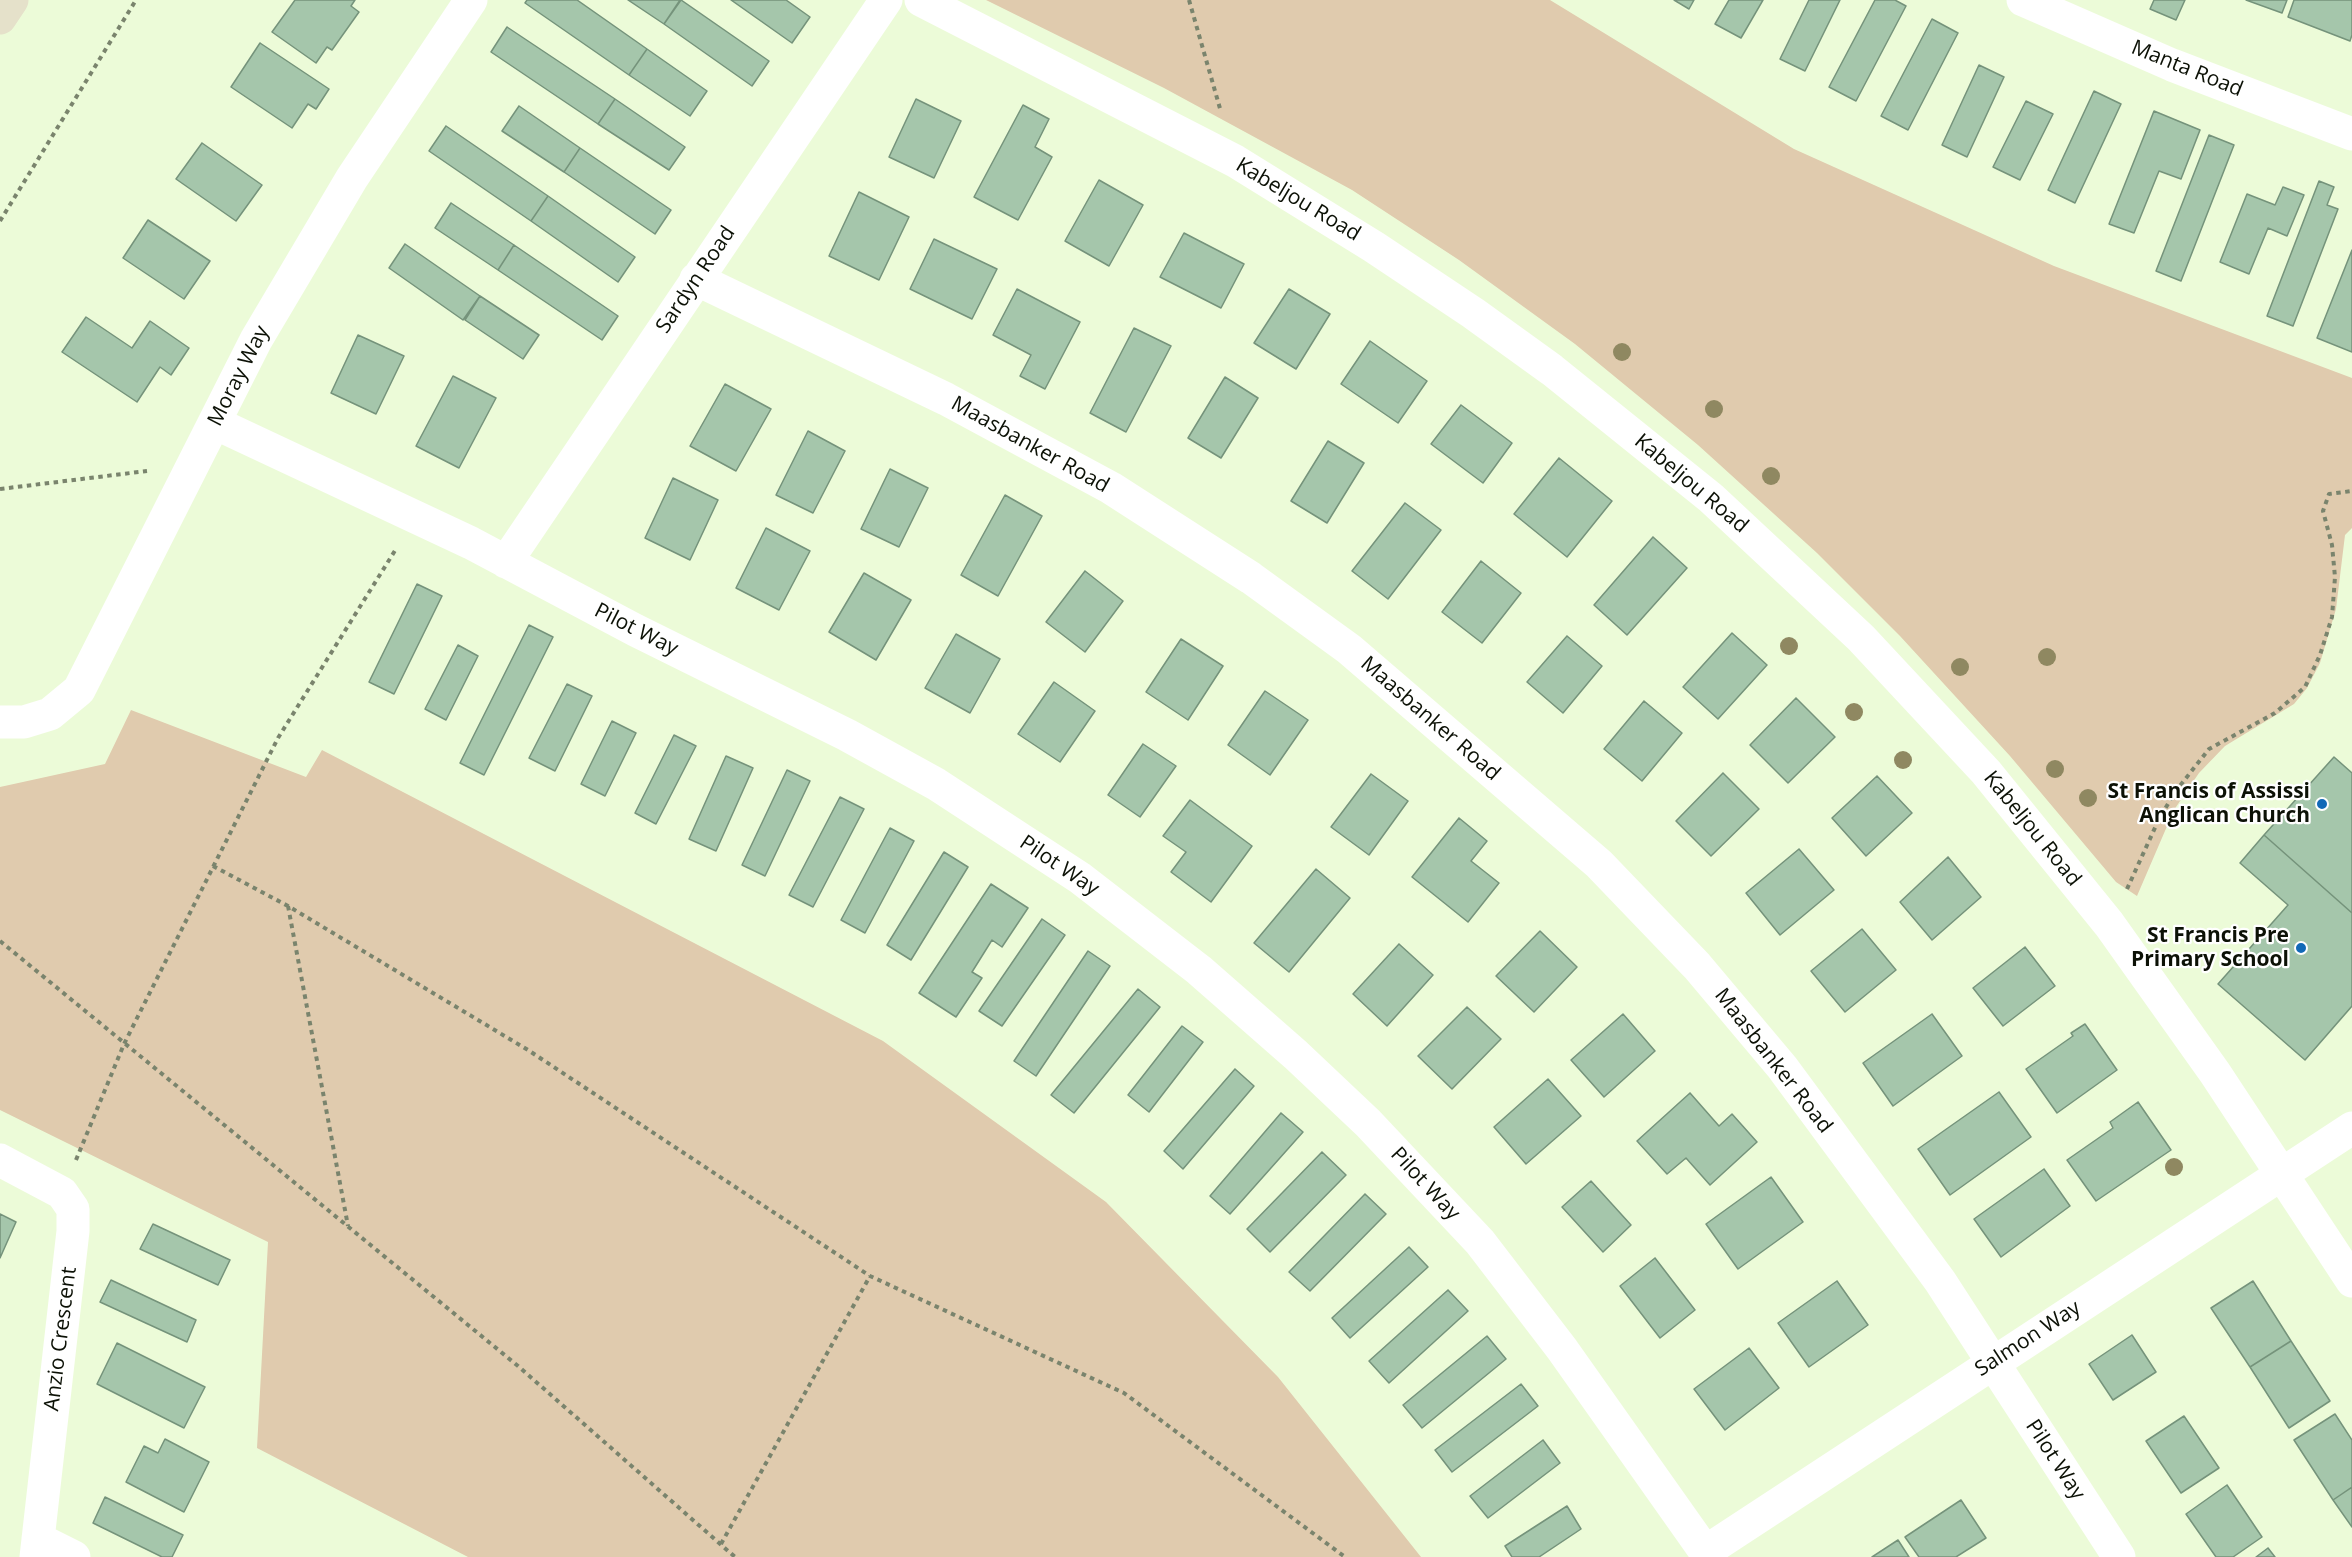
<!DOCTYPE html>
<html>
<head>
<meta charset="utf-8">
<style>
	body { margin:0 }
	canvas { display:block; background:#ecfbd8 }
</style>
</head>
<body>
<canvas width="2352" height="1557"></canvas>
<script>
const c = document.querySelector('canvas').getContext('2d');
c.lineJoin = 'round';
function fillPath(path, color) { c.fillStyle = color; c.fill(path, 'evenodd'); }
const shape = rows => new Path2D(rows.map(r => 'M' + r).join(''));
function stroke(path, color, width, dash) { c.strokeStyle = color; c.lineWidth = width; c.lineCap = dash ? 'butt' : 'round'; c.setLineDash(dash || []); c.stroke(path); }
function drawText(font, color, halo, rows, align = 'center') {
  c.font = font + ' "Open Sans",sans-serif'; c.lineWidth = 4.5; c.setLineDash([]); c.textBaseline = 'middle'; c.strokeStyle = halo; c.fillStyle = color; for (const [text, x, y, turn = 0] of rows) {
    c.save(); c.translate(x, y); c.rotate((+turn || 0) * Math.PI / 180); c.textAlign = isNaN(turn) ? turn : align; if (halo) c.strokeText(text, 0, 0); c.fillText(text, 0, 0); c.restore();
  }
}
fillPath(shape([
	[986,0,1550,0,1794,149,2054,266,2352,378,2352,528,2345,535,2336,609,2320,663,2307,688,2294,704,2225,746,2199,773,2174,810,2137,896,2116,882,2010,756,1900,636,1817,553,1698,445,1575,344,1459,260,1352,190,1164,88],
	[131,710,306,777,322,750,883,1041,1106,1202,1278,1377,1421,1557,468,1557,257,1448,268,1242,0,1110,0,787,105,764]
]), '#e0cbae');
const building = shape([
	[295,0,355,0,351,6,359,12,332,50,327,47,316,63,272,32,295,0],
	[527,0,577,0,647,49,629,75,525,3,527,0],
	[628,0,680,0,664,24,628,0],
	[681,0,769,61,752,86,664,24,681,0],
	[731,0,786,0,810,17,792,43,731,0],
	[1674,0,1694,0,1689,9,1674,0],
	[1729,0,1763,0,1741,38,1715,24,1729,0],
	[1809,0,1840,0,1805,71,1780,59,1809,0],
	[1875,0,1895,0,1906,6,1856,101,1829,87,1875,0],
	[2154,0,2185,0,2176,20,2150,9,2154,0],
	[2246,0,2287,0,2282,13,2246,0],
	[2294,0,2352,0,2352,35,2350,41,2288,17,2294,0],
	[1932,19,1958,33,1908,130,1881,116,1932,19],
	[507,27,615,99,598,124,491,52,507,27],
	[260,43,329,89,316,109,308,104,292,128,231,87,260,43],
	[647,49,707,91,690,116,629,75,647,49],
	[1979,65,2004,77,1967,157,1942,145,1979,65],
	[2094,91,2121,104,2075,203,2048,190,2094,91],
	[615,99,685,147,669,170,598,124,615,99],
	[916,99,961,121,934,178,889,157,916,99],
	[2026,101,2053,114,2020,180,1993,167,2026,101],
	[1023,105,1049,119,1035,147,1052,157,1018,220,974,197,1023,105],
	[519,106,580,148,564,172,502,131,519,106],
	[2154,111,2200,130,2181,179,2159,171,2134,233,2109,224,2154,111],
	[446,126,548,196,531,221,429,151,446,126],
	[2209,135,2234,145,2181,281,2156,271,2209,135],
	[202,143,262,185,236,221,176,179,202,143],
	[580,148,671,210,655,234,564,172,580,148],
	[1099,180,1143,205,1109,266,1065,241,1099,180],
	[2319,181,2334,187,2327,205,2338,209,2293,326,2267,316,2319,181],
	[2283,187,2304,195,2287,236,2268,228,2249,274,2220,262,2247,194,2275,205,2283,187],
	[859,192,909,217,879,280,829,256,859,192],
	[548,196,635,257,618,282,531,221,548,196],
	[451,203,514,245,498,270,435,228,451,203],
	[148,220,210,261,184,299,123,258,148,220],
	[1184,233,1244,264,1221,308,1160,277,1184,233],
	[934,239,997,269,972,319,910,289,934,239],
	[405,244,480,296,463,320,389,268,405,244],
	[514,245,618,316,602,340,498,270,514,245],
	[2352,250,2352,352,2317,338,2352,250],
	[1017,289,1080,322,1045,389,1020,376,1031,355,993,335,1017,289],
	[1289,289,1330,314,1296,369,1254,343,1289,289],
	[480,296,539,335,523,359,465,320,480,296],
	[86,317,132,348,150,321,189,348,171,375,160,367,137,402,62,352,86,317],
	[1134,328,1171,346,1126,432,1090,413,1134,328],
	[358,335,404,356,376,414,331,393,358,335],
	[1370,341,1427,381,1398,423,1341,384,1370,341],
	[453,376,496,398,459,468,416,446,453,376],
	[1225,377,1258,398,1221,458,1188,438,1225,377],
	[725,384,771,409,736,471,690,446,725,384],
	[1461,405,1512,443,1483,483,1431,444,1461,405],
	[808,431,845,451,813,513,776,495,808,431],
	[1328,441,1364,463,1327,523,1291,501,1328,441],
	[1559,458,1612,501,1567,557,1514,514,1559,458],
	[890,469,928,488,899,547,861,529,890,469],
	[673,478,718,500,690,560,645,538,673,478],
	[1005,495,1042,516,998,596,961,575,1005,495],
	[1405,503,1441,530,1388,599,1352,571,1405,503],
	[766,528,810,551,779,610,736,588,766,528],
	[1653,537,1687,568,1627,635,1594,605,1653,537],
	[1481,561,1521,593,1482,643,1442,612,1481,561],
	[1085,571,1123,601,1085,652,1046,622,1085,571],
	[864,573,911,600,876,660,829,632,864,573],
	[417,584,442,596,394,694,369,682,417,584],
	[529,625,553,637,484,775,460,763,529,625],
	[1732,633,1767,665,1718,719,1683,687,1732,633],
	[956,634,1000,659,970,713,925,688,956,634],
	[1567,636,1602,666,1563,713,1527,682,1567,636],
	[1181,639,1223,666,1188,720,1146,692,1181,639],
	[458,645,478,656,446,720,425,709,458,645],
	[1054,682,1095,711,1060,762,1018,734,1054,682],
	[567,684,592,696,555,771,529,758,567,684],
	[1265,691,1308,720,1270,775,1228,745,1265,691],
	[1796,698,1835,737,1788,783,1750,745,1796,698],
	[1644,701,1682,733,1642,781,1604,749,1644,701],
	[612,721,636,733,605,796,581,784,612,721],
	[674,735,696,746,656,824,635,813,674,735],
	[1143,744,1176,766,1140,817,1108,795,1143,744],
	[726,756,753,768,716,851,689,839,726,756],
	[2334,757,2352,773,2352,913,2264,835,2334,757],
	[787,770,810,781,765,876,742,865,787,770],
	[1723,773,1759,809,1711,856,1676,821,1723,773],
	[1371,774,1408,801,1369,855,1331,827,1371,774],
	[1877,776,1912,813,1866,856,1832,818,1877,776],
	[840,797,864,809,813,907,789,895,840,797],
	[1190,800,1252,846,1211,902,1171,872,1186,852,1163,836,1190,800],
	[1459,818,1487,841,1471,861,1499,883,1468,922,1412,877,1459,818],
	[890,828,914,841,865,933,841,920,890,828],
	[2264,835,2352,913,2352,1006,2305,1060,2218,984,2288,905,2240,863,2264,835],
	[1799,849,1834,890,1780,935,1746,893,1799,849],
	[944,852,968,867,911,960,887,945,944,852],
	[1948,857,1981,897,1932,940,1900,902,1948,857],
	[1316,869,1350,898,1289,972,1254,943,1316,869],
	[991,884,1028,908,1002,947,992,940,972,972,982,978,956,1017,919,993,991,884],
	[1042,919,1065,935,1002,1026,979,1011,1042,919],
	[1862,929,1896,970,1845,1012,1811,971,1862,929],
	[1540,931,1577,967,1534,1012,1496,976,1540,931],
	[1399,944,1433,975,1387,1026,1353,994,1399,944],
	[2025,947,2055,986,2003,1026,1973,988,2025,947],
	[1088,951,1110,966,1036,1076,1014,1061,1088,951],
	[1138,989,1160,1007,1074,1113,1051,1095,1138,989],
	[1467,1007,1501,1039,1452,1089,1418,1056,1467,1007],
	[1623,1014,1655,1051,1604,1097,1571,1060,1623,1014],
	[1932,1014,1962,1056,1893,1106,1863,1063,1932,1014],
	[2085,1024,2117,1070,2057,1113,2026,1069,2073,1036,2071,1033,2085,1024],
	[1182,1026,1203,1042,1149,1112,1128,1095,1182,1026],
	[1235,1069,1254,1086,1183,1169,1164,1151,1235,1069],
	[1548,1079,1581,1116,1526,1164,1494,1127,1548,1079],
	[1999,1092,2031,1137,1950,1195,1918,1149,1999,1092],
	[1690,1093,1719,1126,1732,1114,1757,1142,1710,1185,1686,1158,1667,1174,1637,1141,1690,1093],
	[2138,1102,2171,1150,2096,1201,2067,1160,2113,1128,2110,1122,2138,1102],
	[1281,1113,1303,1132,1230,1214,1210,1196,1281,1113],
	[1322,1152,1346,1175,1270,1252,1247,1229,1322,1152],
	[2044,1169,2070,1206,2001,1257,1974,1219,2044,1169],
	[1771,1177,1803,1222,1738,1269,1706,1224,1771,1177],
	[1591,1181,1631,1225,1603,1252,1562,1207,1591,1181],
	[1365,1194,1386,1214,1310,1291,1289,1272,1365,1194],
	[0,1214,16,1222,0,1258,0,1214],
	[153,1224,230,1260,218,1285,140,1249,153,1224],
	[1409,1247,1428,1267,1350,1338,1332,1318,1409,1247],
	[1655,1258,1695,1310,1660,1338,1620,1286,1655,1258],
	[111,1280,196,1320,187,1342,100,1302,111,1280],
	[1837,1281,1868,1325,1809,1367,1778,1323,1837,1281],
	[2253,1281,2291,1341,2250,1367,2211,1308,2253,1281],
	[1448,1290,1468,1311,1389,1383,1369,1361,1448,1290],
	[2132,1335,2156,1372,2113,1400,2089,1364,2132,1335],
	[1487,1336,1506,1359,1422,1428,1403,1405,1487,1336],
	[2291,1341,2330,1401,2289,1428,2250,1367,2291,1341],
	[117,1343,205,1387,184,1428,97,1384,117,1343],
	[1749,1348,1779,1388,1725,1430,1694,1389,1749,1348],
	[1521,1384,1538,1406,1452,1472,1435,1450,1521,1384],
	[2335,1414,2352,1440,2352,1487,2333,1500,2294,1440,2335,1414],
	[2184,1416,2219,1468,2181,1493,2146,1441,2184,1416],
	[165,1439,209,1462,184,1512,126,1482,144,1446,158,1453,165,1439],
	[1543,1440,1560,1463,1488,1518,1470,1496,1543,1440],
	[2227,1485,2262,1537,2233,1557,2216,1557,2186,1514,2227,1485],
	[2352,1487,2352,1527,2333,1500,2352,1487],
	[105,1497,183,1535,172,1557,162,1557,93,1523,105,1497],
	[1961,1500,1986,1538,1956,1557,1919,1557,1905,1537,1961,1500],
	[1567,1506,1581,1529,1539,1557,1512,1557,1505,1546,1567,1506],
	[1898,1540,1909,1557,1872,1557,1898,1540],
	[2268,1548,2275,1557,2256,1557,2268,1548]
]);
fillPath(building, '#a5c6ab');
stroke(building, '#75937b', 1.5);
stroke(shape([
	[1189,0,1221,112],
	[0,221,136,0],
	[0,489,147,471],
	[213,866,288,906,528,1050,870,1276,1124,1393,1345,1557],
	[2127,889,2159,819,2175,792,2209,749,2275,713,2305,687,2320,655,2332,617,2335,577,2332,545,2323,511,2329,494,2352,491],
	[288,906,348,1226],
	[0,941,518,1366,735,1557],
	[76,1160,124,1044,278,738,396,549],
	[721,1544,870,1276]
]), '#7a846d', 4, [4.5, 4.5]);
stroke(shape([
	[921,0,1235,161,1374,247,1473,313,1552,370,1711,498,1861,638,1986,772,2109,924,2215,1073,2352,1281],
	[2023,0,2172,65,2352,134],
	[696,279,946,399,1111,488,1251,578,1349,649,1599,864,1697,966,1782,1067,1940,1281,2119,1557],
	[215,423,471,543,635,630,847,735,936,784,1080,878,1199,970,1296,1055,1368,1123,1480,1242,1562,1349,1709,1557],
	[506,562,886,0],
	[0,722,24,722,50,714,79,690,256,340,352,178,471,0],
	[0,1160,62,1193,73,1209,73,1231,36,1557],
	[38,1539,74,1557],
	[1705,1552,2352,1128]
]), '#fff', 33);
stroke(shape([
	[0,18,12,0]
]), '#e5e1ca', 33);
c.fillStyle = '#8f8861';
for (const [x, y] of [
	[1622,352],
	[1714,409],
	[1771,476],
	[1789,646],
	[2047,657],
	[1960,667],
	[1854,712],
	[1903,760],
	[2055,769],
	[2088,798],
	[2174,1167]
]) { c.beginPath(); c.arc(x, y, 9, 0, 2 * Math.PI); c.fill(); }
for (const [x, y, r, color] of [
	[2322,804,6,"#1269b7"],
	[2301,948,6,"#1269b7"]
]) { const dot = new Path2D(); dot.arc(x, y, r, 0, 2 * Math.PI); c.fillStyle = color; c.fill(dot); stroke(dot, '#fff', 2); }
drawText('21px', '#0c1106', '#fff', [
	["Manta Road",2187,69,22],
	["Kabeljou Road",1298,200,31],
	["Sardyn Road",696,280,-56],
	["Moray Way",239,376,-63],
	["Maasbanker Road",1030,445,29],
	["Kabeljou Road",1691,484,40],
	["Pilot Way",636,630,27],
	["Maasbanker Road",1430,719,41],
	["Kabeljou Road",2032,829,51],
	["Pilot Way",1059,866,34],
	["Maasbanker Road",1773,1061,52],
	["Pilot Way",1425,1184,47],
	["Anzio Crescent",61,1339,-83],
	["Salmon Way",2028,1339,-33],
	["Pilot Way",2055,1460,57]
]);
drawText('bold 21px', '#0c1106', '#fff', [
	["St Francis of Assissi",2310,792],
	["Anglican Church",2310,816],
	["St Francis Pre",2289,936],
	["Primary School",2289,960]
], 'right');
</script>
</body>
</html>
